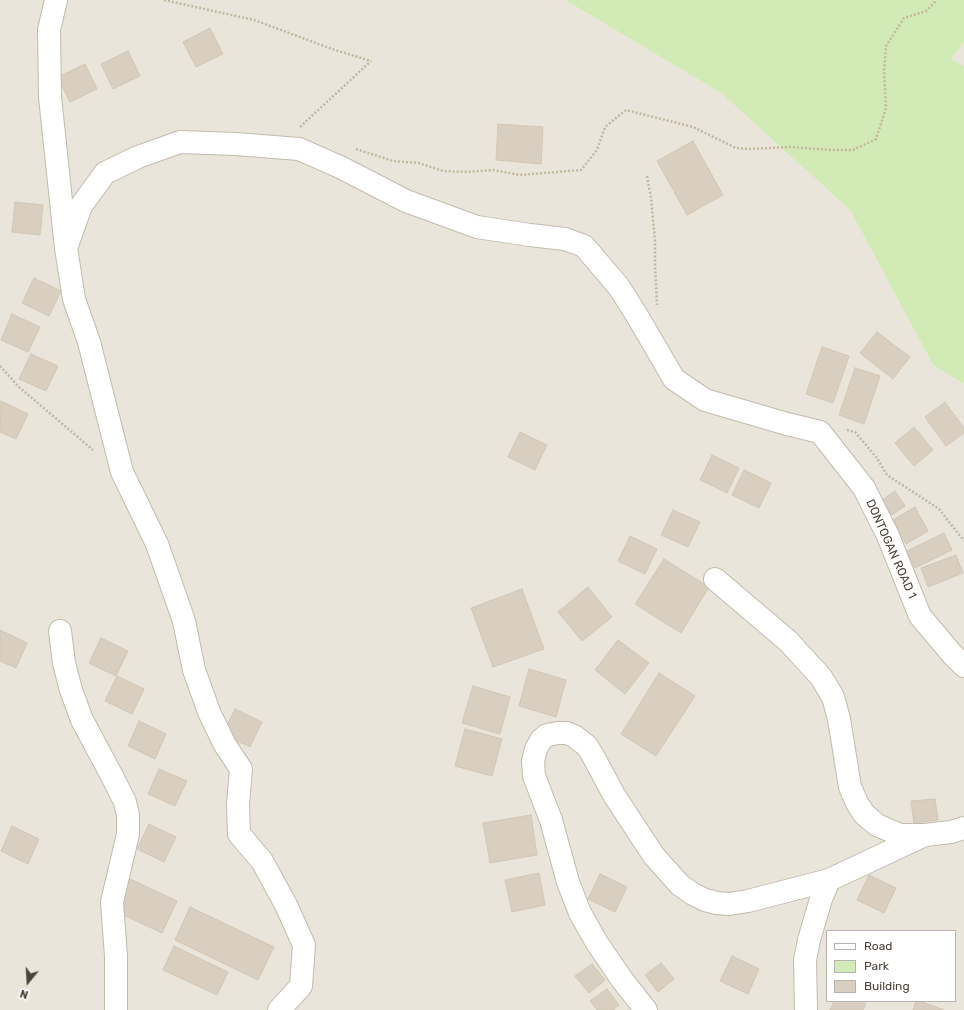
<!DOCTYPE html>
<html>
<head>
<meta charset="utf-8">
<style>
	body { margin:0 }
	#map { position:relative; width:964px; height:1010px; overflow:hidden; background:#f6f3ec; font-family:Rubik,sans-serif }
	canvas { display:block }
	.legend { position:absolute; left:826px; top:930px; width:130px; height:72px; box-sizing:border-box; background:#fff; border:1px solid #b7b4b0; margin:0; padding:5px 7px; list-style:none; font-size:12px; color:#4b4439 }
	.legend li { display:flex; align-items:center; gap:8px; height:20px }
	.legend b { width:20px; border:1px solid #b7b4b0 }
	.north { position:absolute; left:8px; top:962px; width:40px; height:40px; -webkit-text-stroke:3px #fff; paint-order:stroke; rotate:198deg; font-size:11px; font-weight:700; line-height:16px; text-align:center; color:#4b4439 }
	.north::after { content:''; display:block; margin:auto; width:14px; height:18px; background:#4b4439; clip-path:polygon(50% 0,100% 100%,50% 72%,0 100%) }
</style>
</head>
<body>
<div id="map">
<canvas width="964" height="1010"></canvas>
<ul class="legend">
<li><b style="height:5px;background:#fff"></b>Road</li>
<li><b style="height:11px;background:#d2eab5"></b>Park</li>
<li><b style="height:11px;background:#d8cfc1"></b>Building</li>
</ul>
<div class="north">N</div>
</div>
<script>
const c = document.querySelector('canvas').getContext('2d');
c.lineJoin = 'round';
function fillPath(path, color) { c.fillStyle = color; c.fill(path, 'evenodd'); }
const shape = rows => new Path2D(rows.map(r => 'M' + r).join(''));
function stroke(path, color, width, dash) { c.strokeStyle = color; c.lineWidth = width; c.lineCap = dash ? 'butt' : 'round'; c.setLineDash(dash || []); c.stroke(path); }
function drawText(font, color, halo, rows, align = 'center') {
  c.font = font + ' Rubik,sans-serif'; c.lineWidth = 4; c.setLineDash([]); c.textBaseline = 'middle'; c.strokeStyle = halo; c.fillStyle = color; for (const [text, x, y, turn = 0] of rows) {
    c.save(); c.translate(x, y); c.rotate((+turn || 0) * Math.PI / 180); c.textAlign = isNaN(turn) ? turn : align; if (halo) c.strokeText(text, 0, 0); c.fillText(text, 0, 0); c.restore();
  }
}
fillPath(shape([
	[0,0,565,0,721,93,850,210,933,365,964,384,964,1010,0,1010],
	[827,931,955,931,955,1001,827,1001],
	[964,42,964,66,951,59]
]), '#eae5da');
fillPath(shape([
	[565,0,964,0,964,42,951,59,964,66,964,384,933,365,850,210,721,93]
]), '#d2eab5');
const building = shape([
	[210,28,223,54,196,67,183,42,210,28],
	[128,51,140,76,113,89,101,64,128,51],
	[85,64,97,89,70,102,58,77,85,64],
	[498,124,543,127,541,164,496,160,498,124],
	[693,141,723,195,687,215,657,161,693,141],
	[15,202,43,205,40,235,12,232,15,202],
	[34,278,61,291,49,316,22,303,34,278],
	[12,314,40,327,28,352,1,340,12,314],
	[877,332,910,357,893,379,860,353,877,332],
	[822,347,849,356,833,403,806,394,822,347],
	[31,354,58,366,46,391,19,379,31,354],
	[855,368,880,376,864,424,839,415,855,368],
	[1,401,28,414,16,439,0,432,1,401],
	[945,402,964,428,964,433,946,446,925,417,945,402],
	[914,427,933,450,914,466,895,443,914,427],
	[520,432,547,445,535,470,508,457,520,432],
	[712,455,739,468,727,493,700,480,712,455],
	[744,470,771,483,759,508,732,495,744,470],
	[895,491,905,506,892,515,882,500,895,491],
	[915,507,928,531,906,544,893,520,915,507],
	[673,510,700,522,688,547,661,535,673,510],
	[944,533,952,550,915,568,907,551,944,533],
	[630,536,657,549,645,574,618,561,630,536],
	[956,555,963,573,928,587,921,568,956,555],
	[664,559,709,587,681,633,635,604,664,559],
	[588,587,612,617,582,641,558,612,588,587],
	[522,589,544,649,493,667,471,608,522,589],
	[0,630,27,643,16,668,0,661,0,630],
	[101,638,128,651,116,676,89,663,101,638],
	[618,640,649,663,625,694,595,670,618,640],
	[529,669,566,680,556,717,519,706,529,669],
	[659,673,695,696,656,756,621,734,659,673],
	[117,676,144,689,132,714,105,701,117,676],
	[473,686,510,697,500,734,462,723,473,686],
	[235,709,262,722,250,747,223,734,235,709],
	[139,721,166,734,155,759,128,746,139,721],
	[465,729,502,739,492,776,455,766,465,729],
	[159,769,187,781,175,806,148,794,159,769],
	[935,799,938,820,914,823,911,801,935,799],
	[531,815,537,855,490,863,483,823,531,815],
	[149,824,176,837,164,862,137,849,149,824],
	[12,826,39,839,28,864,1,851,12,826],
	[539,873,545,905,512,912,505,880,539,873],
	[600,874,627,887,615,912,588,899,600,874],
	[869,875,896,888,884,913,857,900,869,875],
	[130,879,177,901,162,933,115,911,130,879],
	[190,907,274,947,258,980,175,940,190,907],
	[174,946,228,972,217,995,163,970,174,946],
	[732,956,759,969,748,994,720,981,732,956],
	[661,963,674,979,658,992,645,975,661,963],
	[592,964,605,980,589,993,575,976,592,964],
	[607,989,619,1005,613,1010,597,1010,590,1001,607,989],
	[834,1001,860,1001,866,1004,863,1010,830,1010,834,1001],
	[916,1001,920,1001,944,1010,913,1010,916,1001]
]);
fillPath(building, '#d8cfc1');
stroke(building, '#d3c7b4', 1);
const minor = shape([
	[56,0,49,30,50,97,66,248,74,299,89,342,122,472,157,544,184,621,194,670,209,712,225,745,241,769,238,804,239,834,262,861,286,905,304,945,301,986,279,1010],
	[66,248,81,206,105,173,138,157,180,142,236,144,299,149,340,167,406,201,477,227,530,235,565,239,584,246,619,287,639,319,674,379,705,400,787,424,820,432,864,488,888,536,920,616,952,654,964,666],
	[715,579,788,641,821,677,833,697,839,719,850,787,857,803,864,814,877,825,900,835,924,835],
	[60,631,64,663,71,690,82,720,113,778,125,802,128,815,128,834,112,902,116,956,116,1010],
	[646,1010,623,981,597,943,580,913,568,882,551,820,534,776,533,761,536,749,541,740,547,735,558,733,567,733,574,736,587,746,592,754,614,795,654,856,680,885,693,894,705,900,717,903,729,904,748,901,829,880,925,835,951,832,964,828],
	[806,1010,805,960,809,940,821,899,829,880]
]);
stroke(minor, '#c2bbae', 24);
stroke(shape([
	[164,0,254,20,332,49,371,61],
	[300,127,371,61],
	[356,149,393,161,419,163,443,171,468,172,493,170,520,175,581,170,597,150,605,127,626,110,693,127,736,148,749,149,790,147,832,150,853,150,876,139,886,108,884,70,886,46,904,18,926,11,937,0],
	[647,176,651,198,655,240,655,264,657,305],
	[0,366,19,387,93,450],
	[847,430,855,432,877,458,887,475,939,509,964,541]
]), '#c4b79f', 2.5, [2, 2]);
stroke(minor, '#fff', 22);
drawText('12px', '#4b4439', '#fff', [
	["DONTOGAN ROAD 1",891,549,66]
]);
</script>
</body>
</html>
